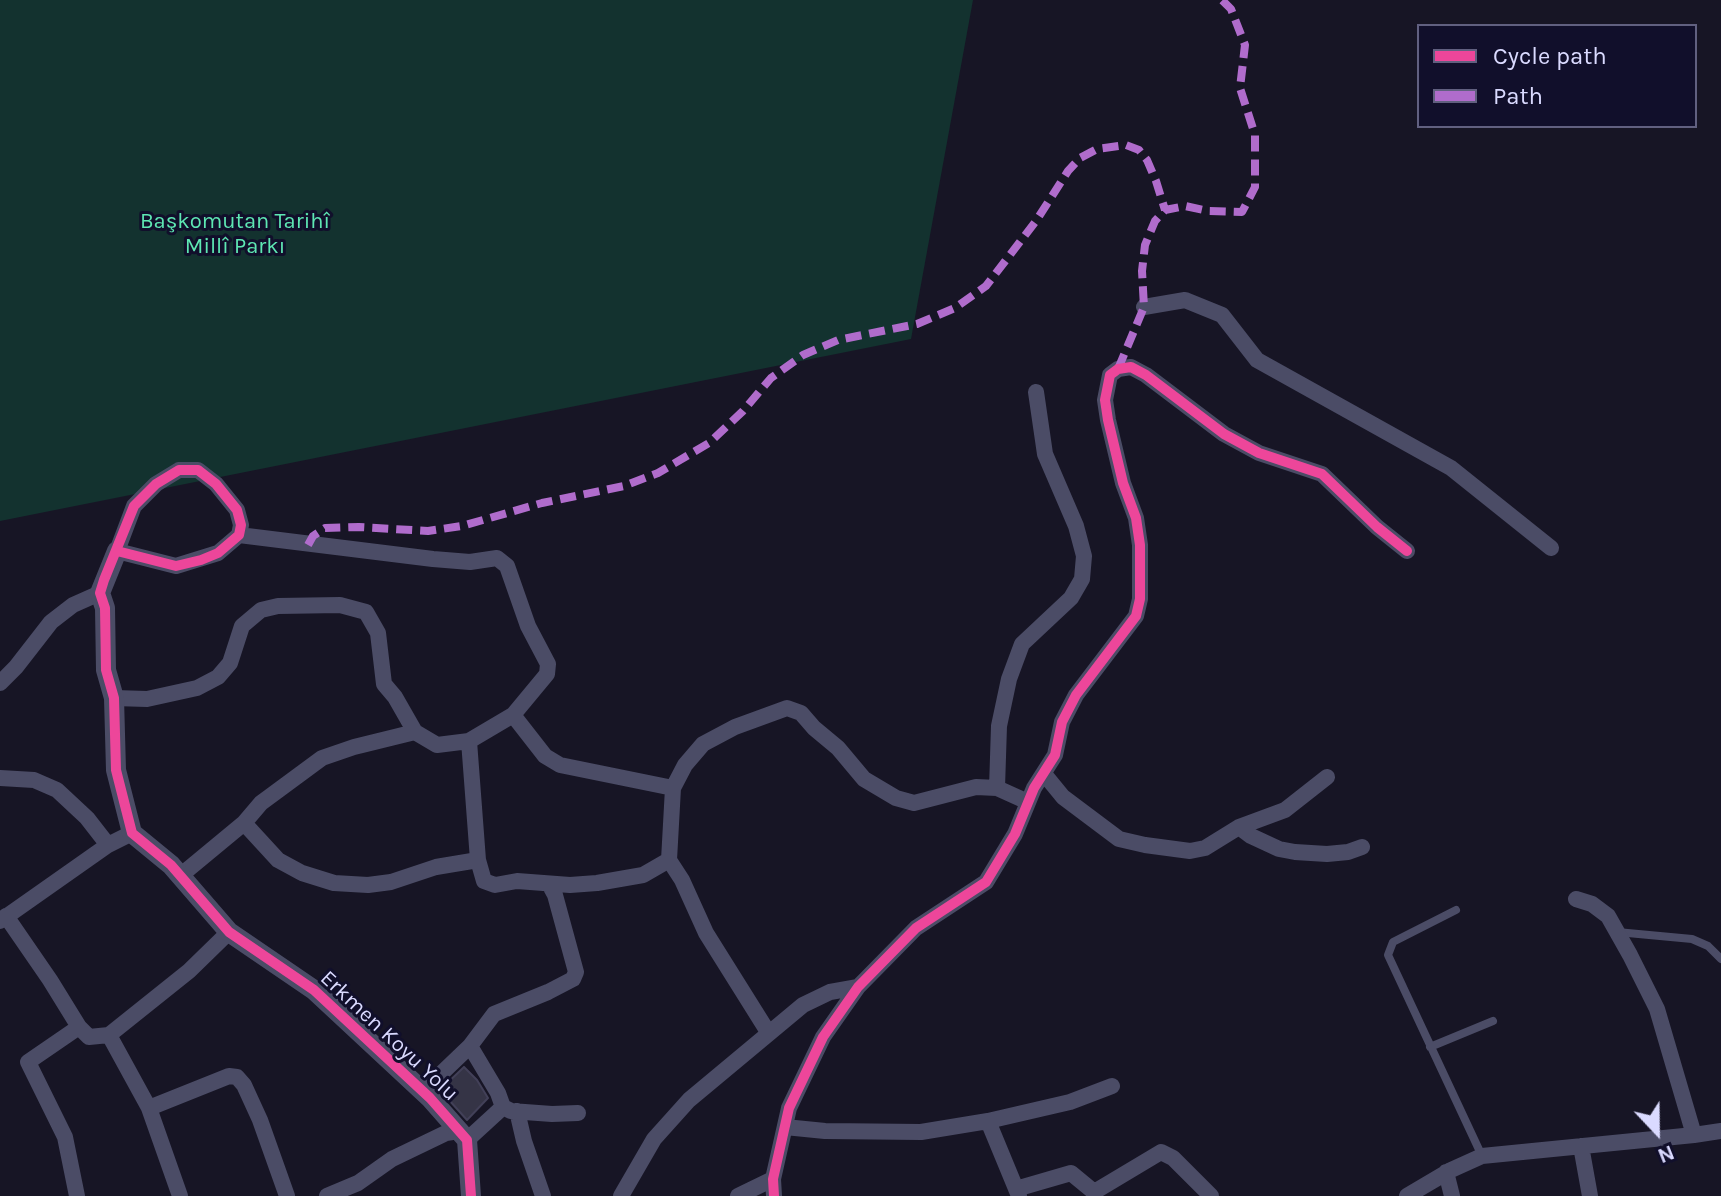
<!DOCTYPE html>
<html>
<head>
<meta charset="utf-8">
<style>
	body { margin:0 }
	#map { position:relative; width:1721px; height:1196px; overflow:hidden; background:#171525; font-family:Karla,sans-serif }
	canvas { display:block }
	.legend { position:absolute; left:1417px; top:24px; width:280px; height:104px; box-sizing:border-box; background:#110f2b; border:2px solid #616080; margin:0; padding:10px 14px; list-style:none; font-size:24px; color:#dadaff }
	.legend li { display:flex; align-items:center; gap:16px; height:40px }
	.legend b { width:40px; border:2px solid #616080 }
	.north { position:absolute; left:1617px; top:1092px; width:80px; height:80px; -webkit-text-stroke:6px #110f2b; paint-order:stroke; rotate:158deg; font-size:22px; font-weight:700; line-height:32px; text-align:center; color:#dadaff }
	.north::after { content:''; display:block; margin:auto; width:28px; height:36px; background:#dadaff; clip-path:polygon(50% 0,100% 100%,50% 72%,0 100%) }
</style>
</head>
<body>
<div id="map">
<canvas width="1721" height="1196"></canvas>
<ul class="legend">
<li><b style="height:10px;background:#ed469a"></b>Cycle path</li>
<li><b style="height:10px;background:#b06ccc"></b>Path</li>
</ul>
<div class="north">N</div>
</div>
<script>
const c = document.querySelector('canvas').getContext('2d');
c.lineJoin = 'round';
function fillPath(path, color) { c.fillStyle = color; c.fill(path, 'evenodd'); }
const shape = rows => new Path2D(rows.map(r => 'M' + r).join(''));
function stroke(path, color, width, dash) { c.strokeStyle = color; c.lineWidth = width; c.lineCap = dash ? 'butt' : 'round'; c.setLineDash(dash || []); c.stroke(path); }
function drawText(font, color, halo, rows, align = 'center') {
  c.font = font + ' Karla,sans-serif'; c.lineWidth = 6; c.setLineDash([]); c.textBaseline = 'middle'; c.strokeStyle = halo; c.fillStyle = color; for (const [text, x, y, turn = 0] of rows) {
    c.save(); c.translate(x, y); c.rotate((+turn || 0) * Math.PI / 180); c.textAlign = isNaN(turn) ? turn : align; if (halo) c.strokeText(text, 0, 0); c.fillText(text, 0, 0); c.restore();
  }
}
fillPath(shape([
	[0,0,973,0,911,339,0,521]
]), '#13322f');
const building = shape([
	[464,1067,477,1080,488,1098,467,1120,440,1090,464,1067]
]);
fillPath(building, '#353446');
stroke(building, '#424058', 2);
stroke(shape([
	[1456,910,1393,942,1388,955,1482,1156],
	[1617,932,1692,939,1708,946,1721,959],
	[1430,1047,1493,1021]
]), '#4b4c66', 8);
stroke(shape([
	[1144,307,1185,300,1222,315,1257,360,1451,468,1551,548],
	[179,470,198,470,216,484,237,510,241,525,239,535,218,553,176,566,117,551,134,506,156,484,179,470],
	[0,683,16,667,51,622,73,605,100,593],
	[114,698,147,699,197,688,218,677,230,663,242,626,261,610,278,606,340,605,366,612,378,633,384,684,395,697,415,732,437,745,469,741,513,715,547,674,548,664,528,626,507,566,497,558,470,562,433,559,239,535],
	[513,715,545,756,560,765,673,788],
	[469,741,478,860,484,881,495,885,517,881,570,885,597,883,643,875,669,860],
	[1045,775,1063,797,1119,839,1145,845,1190,851,1205,848,1239,827,1285,810,1327,777],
	[0,778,34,780,57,790,87,818,108,845],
	[997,788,999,726,1009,679,1022,644,1071,598,1082,579,1084,556,1076,526,1045,454,1036,392],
	[244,823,261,803,322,758,354,747,415,732],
	[1239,827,1251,836,1279,849,1295,852,1327,854,1348,852,1362,847],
	[180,876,244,823,278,860,302,873,334,883,368,885,391,882,436,867,478,860],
	[1576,899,1592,904,1608,916,1630,955,1657,1009,1694,1135,1721,1131],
	[6,916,50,980,79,1027,89,1037,109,1035,189,971,229,932],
	[0,921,108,845,132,833],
	[768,1032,706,933,682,880,669,860,673,788,685,765,703,744,735,727,787,708,801,713,814,728,838,748,864,779,896,798,914,803,976,787,997,788,1028,802],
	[109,1035,149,1108,180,1196],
	[470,1046,498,1093,503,1107],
	[423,1091,470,1046,494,1014,548,992,573,979,576,972,555,895,549,884],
	[503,1107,511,1111,552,1114,578,1113],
	[149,1108,229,1076,237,1077,244,1085,260,1120,287,1196],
	[517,1111,524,1141,543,1196],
	[988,1121,1019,1196],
	[785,1127,825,1131,921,1132,988,1121,1070,1102,1112,1086],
	[467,1140,503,1107],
	[1581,1146,1590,1196],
	[1446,1172,1452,1196],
	[1016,1189,1071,1173,1094,1192,1161,1152,1173,1158,1211,1196],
	[77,1196,65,1137,28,1062,79,1027],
	[327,1196,358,1183,392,1159,446,1133,459,1131],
	[621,1196,654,1139,689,1100,803,1005,830,992,858,987],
	[738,1196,773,1179],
	[774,1196,773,1179,789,1108,823,1037,858,987,916,928,986,882,1015,834,1034,788,1055,755,1062,722,1076,695,1136,616,1140,599,1140,545,1136,518,1123,483,1108,420,1105,400,1110,375,1118,369,1131,367,1146,375,1224,434,1259,453,1322,474,1377,527,1407,551],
	[1407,1196,1451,1170,1482,1156,1694,1135]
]), '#4b4c66', 16);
stroke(shape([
	[117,551,100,593,105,608,106,670,114,698,116,770,132,833,171,865,229,932,314,990,430,1098,467,1140,471,1196]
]), '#4b4c66', 20);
stroke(shape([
	[1118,369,1144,307,1142,271,1145,245,1155,221,1165,210,1185,206,1208,211,1242,212,1255,187,1255,135,1240,88,1245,45,1231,9,1222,0],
	[308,545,313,536,325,528,359,527,428,531,462,526,542,503,624,486,658,473,709,443,743,411,771,378,803,355,838,340,917,324,955,308,986,286,1036,221,1068,171,1080,158,1097,149,1126,145,1139,150,1147,160,1156,181,1165,210]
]), '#b06ccc', 8, [16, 8]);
stroke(shape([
	[117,551,176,566,201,560,218,553,239,535,241,525,237,510,216,484,198,470,179,470,156,484,134,506,104,580,100,593,105,608,106,670,114,698,116,770,132,833,171,865,229,932,314,990,430,1098,467,1140,471,1196],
	[774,1196,773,1179,789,1108,823,1037,858,987,916,928,986,882,1015,834,1034,788,1055,755,1062,722,1076,695,1136,616,1140,599,1140,545,1136,518,1123,483,1108,420,1105,400,1110,375,1118,369,1131,367,1146,375,1224,434,1259,453,1322,474,1377,527,1407,551]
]), '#ed469a', 10);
drawText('22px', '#5ee7b3', '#110f2b', [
	["Başkomutan Tarihî",235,222],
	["Millî Parkı",235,247]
]);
drawText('22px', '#dadaff', '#110f2b', [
	["Erkmen Koyu Yolu",389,1036,43]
]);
</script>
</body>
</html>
